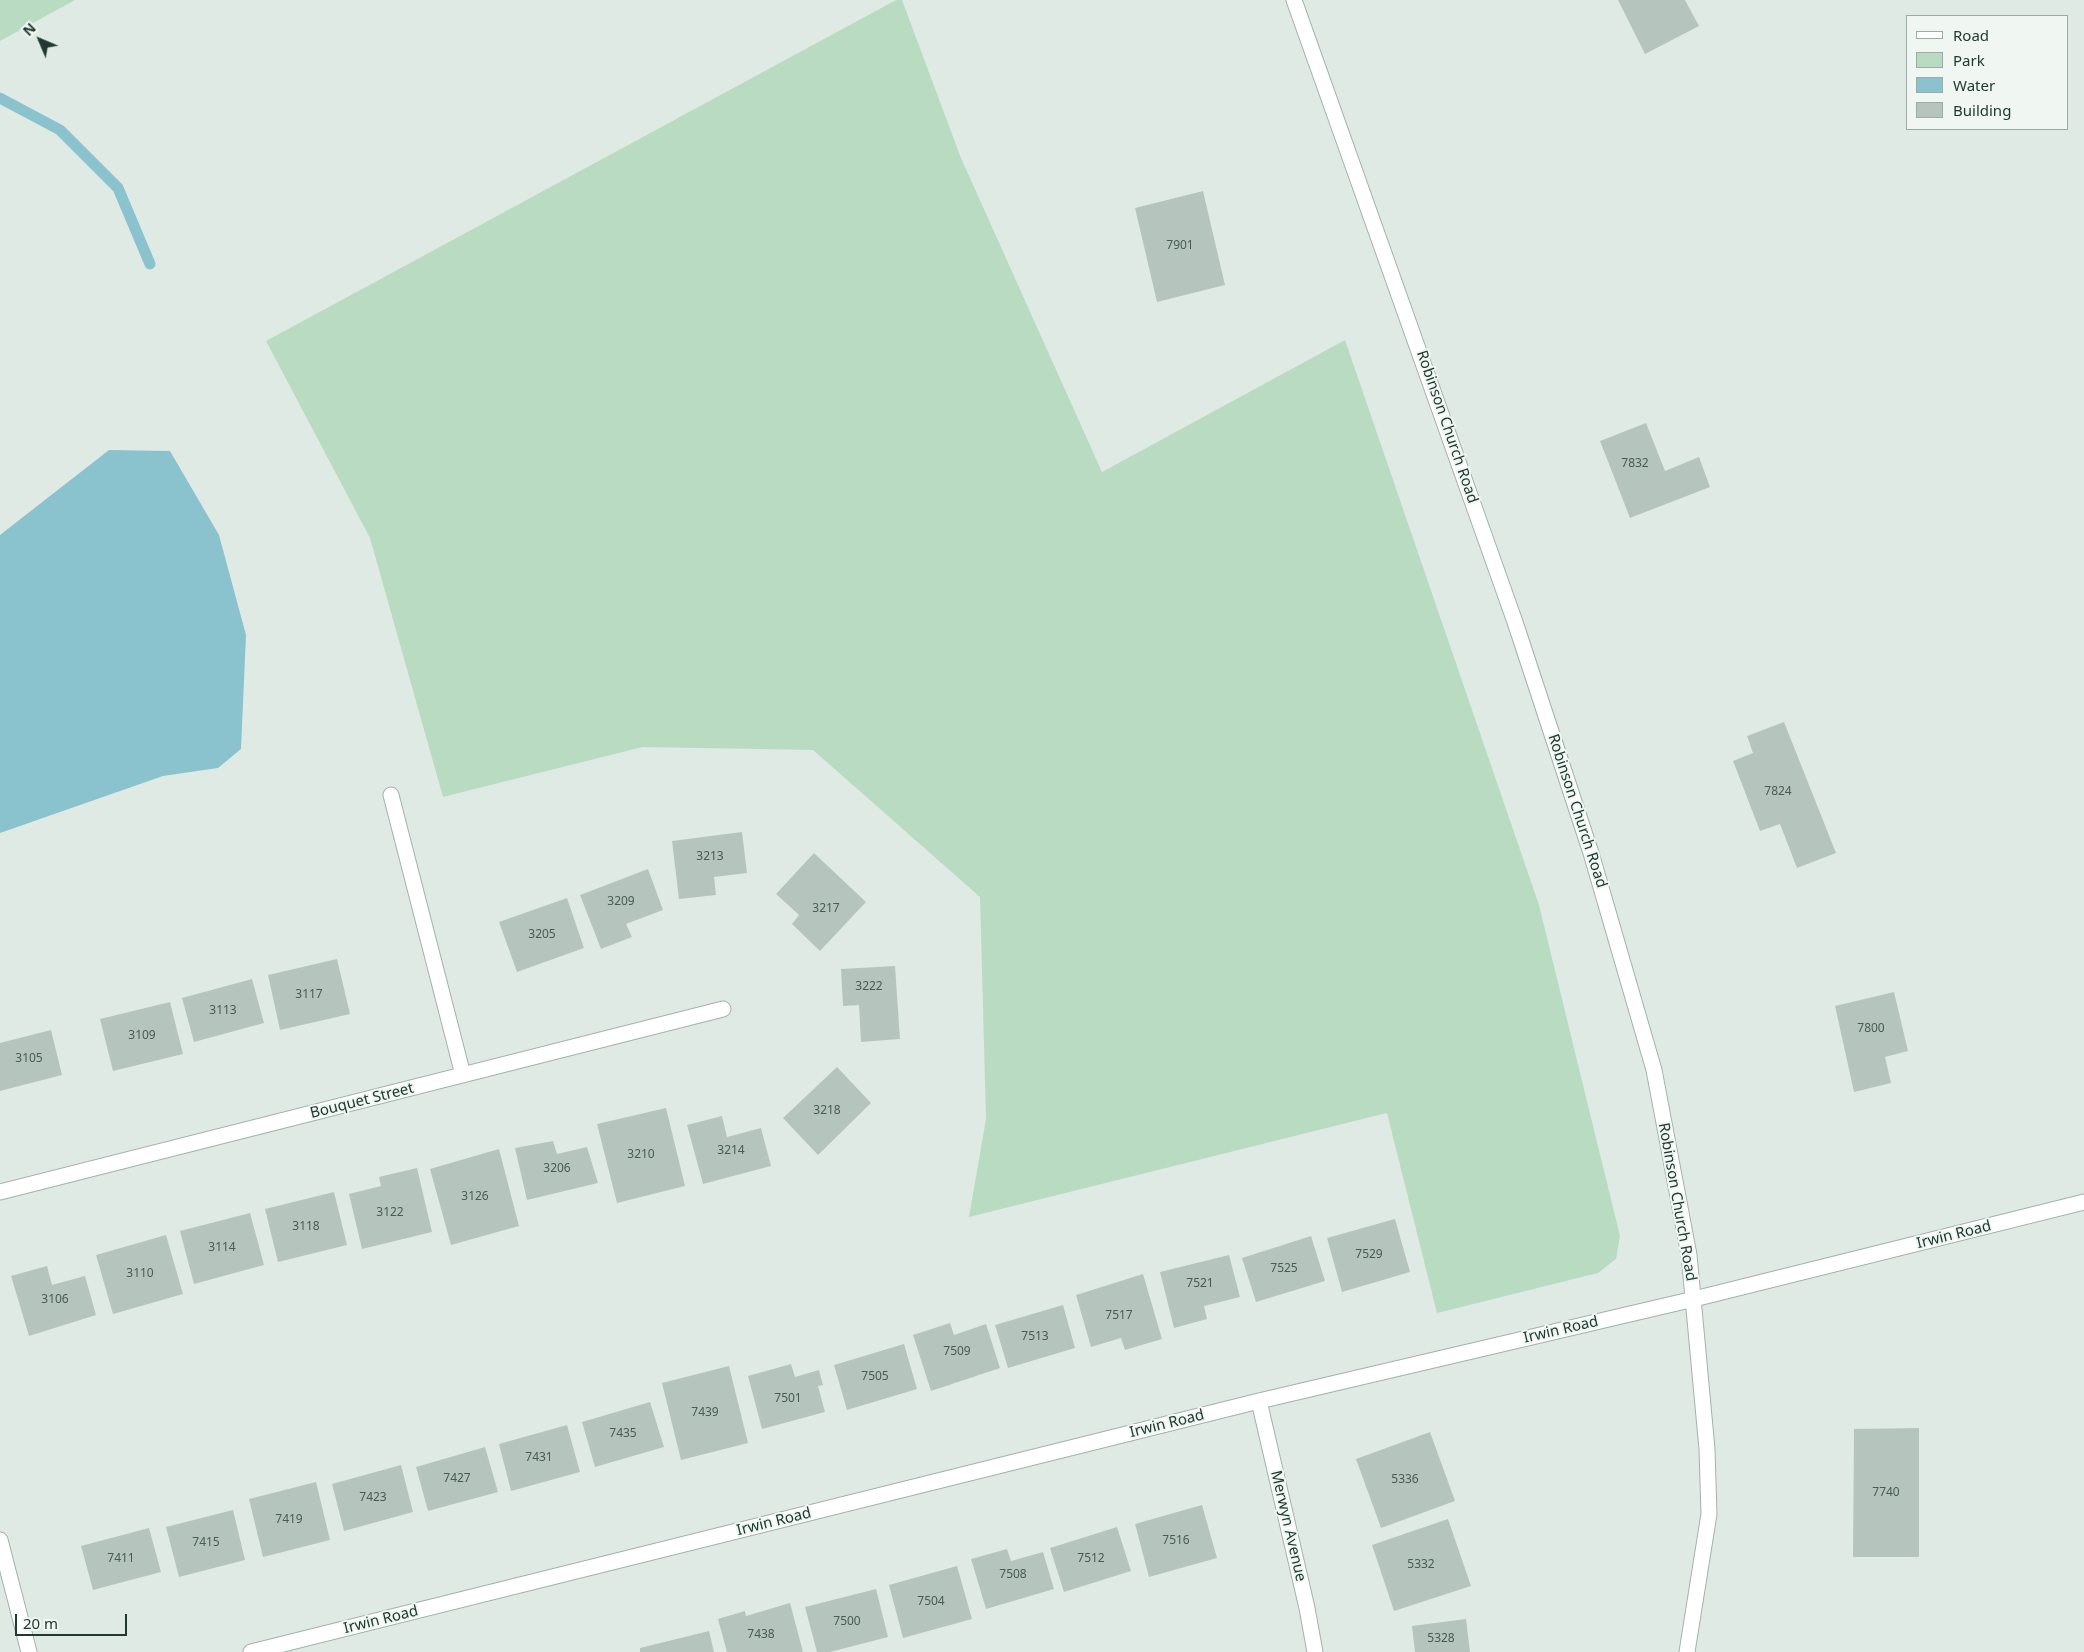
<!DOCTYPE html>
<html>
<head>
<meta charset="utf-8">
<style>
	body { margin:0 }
	#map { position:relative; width:2084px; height:1652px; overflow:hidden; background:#e0eae5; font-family:"Noto Sans",sans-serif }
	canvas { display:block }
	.legend { position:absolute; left:1906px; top:15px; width:162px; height:115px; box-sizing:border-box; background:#f0f7f3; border:1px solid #9daba6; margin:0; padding:6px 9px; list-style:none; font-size:15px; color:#213933 }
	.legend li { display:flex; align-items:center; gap:10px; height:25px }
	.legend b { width:25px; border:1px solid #9daba6 }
	.north { position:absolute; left:15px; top:15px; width:50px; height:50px; -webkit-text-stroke:4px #f0f7f3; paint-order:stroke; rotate:315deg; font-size:14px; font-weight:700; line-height:20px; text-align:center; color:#213933 }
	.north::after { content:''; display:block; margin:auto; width:18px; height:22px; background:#213933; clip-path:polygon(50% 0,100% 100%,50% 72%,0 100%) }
	.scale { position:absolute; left:15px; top:1614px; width:112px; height:22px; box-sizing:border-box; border:2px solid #213933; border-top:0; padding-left:6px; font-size:15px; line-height:18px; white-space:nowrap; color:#213933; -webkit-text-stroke:4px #f0f7f3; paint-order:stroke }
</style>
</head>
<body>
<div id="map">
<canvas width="2084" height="1652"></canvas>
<ul class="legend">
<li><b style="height:6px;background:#fff"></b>Road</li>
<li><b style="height:14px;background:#b9dbc2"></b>Park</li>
<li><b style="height:14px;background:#8ac3cd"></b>Water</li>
<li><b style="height:14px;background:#b5c5be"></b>Building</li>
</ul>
<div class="north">N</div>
<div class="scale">20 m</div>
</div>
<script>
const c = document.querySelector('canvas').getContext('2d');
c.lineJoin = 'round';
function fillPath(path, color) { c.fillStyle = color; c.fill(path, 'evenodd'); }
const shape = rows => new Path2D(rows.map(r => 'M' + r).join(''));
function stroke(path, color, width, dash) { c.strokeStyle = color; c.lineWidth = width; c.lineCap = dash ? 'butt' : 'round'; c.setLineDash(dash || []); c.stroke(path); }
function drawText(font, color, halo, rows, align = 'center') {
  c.font = font + ' "Noto Sans",sans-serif'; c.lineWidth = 4; c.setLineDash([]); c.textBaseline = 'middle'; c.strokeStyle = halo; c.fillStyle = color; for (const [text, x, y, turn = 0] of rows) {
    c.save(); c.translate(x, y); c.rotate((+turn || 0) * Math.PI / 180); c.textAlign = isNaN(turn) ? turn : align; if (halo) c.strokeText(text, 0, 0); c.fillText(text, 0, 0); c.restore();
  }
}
fillPath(shape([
	[0,0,75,0,0,41],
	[896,0,902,0,961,158,1102,472,1345,340,1539,905,1620,1236,1616,1259,1598,1273,1437,1313,1387,1113,969,1217,986,1119,980,897,813,750,643,747,443,797,370,538,266,341]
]), '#b9dbc2');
fillPath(shape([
	[109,450,170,451,219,535,246,635,241,749,218,768,163,776,0,833,0,535]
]), '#8ac3cd');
stroke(shape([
	[0,98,60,130,118,188,150,264]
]), '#8ac3cd', 11);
fillPath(shape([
	[1618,0,1685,0,1699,26,1645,54],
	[1203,191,1225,285,1157,302,1135,208],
	[1646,423,1665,471,1699,457,1710,487,1630,518,1600,441],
	[1784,722,1836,853,1797,868,1780,824,1760,831,1733,761,1753,753,1747,736],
	[742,832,747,873,714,877,716,895,679,899,672,841],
	[814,853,866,902,820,951,792,924,799,915,776,894],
	[648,869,663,910,626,924,632,937,601,949,580,895],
	[567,898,584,948,517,972,499,922],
	[337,959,350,1014,280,1030,268,975],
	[895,966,900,1039,861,1042,859,1005,843,1006,841,969],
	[252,979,264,1023,194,1042,182,998],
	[1894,992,1908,1051,1885,1057,1891,1083,1854,1092,1835,1006],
	[170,1002,183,1054,113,1071,100,1019],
	[51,1030,62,1075,0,1091,0,1043],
	[837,1067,871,1103,818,1155,783,1118],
	[666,1108,685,1186,617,1203,597,1124],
	[722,1116,727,1137,761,1128,771,1166,703,1184,687,1125],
	[553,1141,557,1154,587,1147,598,1183,527,1200,515,1148],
	[499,1149,519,1226,451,1245,430,1169],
	[417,1168,432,1232,362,1249,349,1194,381,1186,379,1177],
	[334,1192,347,1245,278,1262,265,1209],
	[250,1213,264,1265,194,1284,180,1231],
	[1395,1219,1410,1272,1342,1292,1327,1238],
	[166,1235,183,1294,113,1314,96,1255],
	[1311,1236,1325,1281,1256,1302,1242,1258],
	[1229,1255,1240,1297,1204,1306,1207,1319,1174,1328,1160,1272],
	[47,1266,52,1285,85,1276,96,1315,29,1336,11,1276],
	[1143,1274,1162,1339,1125,1350,1121,1338,1091,1347,1076,1295],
	[1063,1305,1075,1348,1008,1368,995,1325],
	[950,1323,954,1335,986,1324,1000,1368,931,1391,913,1335],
	[904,1344,917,1389,847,1410,834,1365],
	[791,1364,795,1377,819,1370,823,1385,818,1386,825,1412,762,1429,748,1376],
	[729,1366,748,1443,681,1460,662,1383],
	[650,1402,664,1447,595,1467,582,1422],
	[567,1425,580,1472,511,1491,499,1444],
	[1919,1428,1919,1557,1853,1557,1854,1429],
	[1430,1432,1455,1501,1381,1528,1356,1459],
	[485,1447,498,1492,428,1511,416,1467],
	[401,1465,413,1512,344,1531,332,1484],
	[316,1482,330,1540,263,1557,249,1499],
	[1202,1505,1217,1558,1149,1577,1135,1524],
	[233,1510,245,1560,179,1577,166,1527],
	[1448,1519,1471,1586,1394,1611,1372,1545],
	[1117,1527,1131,1571,1064,1592,1050,1548],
	[149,1528,161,1572,93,1590,81,1546],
	[1007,1549,1011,1561,1043,1552,1054,1589,986,1609,971,1559],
	[957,1566,972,1619,903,1638,889,1585],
	[876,1589,888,1637,830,1652,817,1652,805,1607],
	[790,1603,803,1652,727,1652,718,1619,745,1611,746,1616],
	[1466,1619,1470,1652,1415,1652,1412,1626],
	[709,1631,714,1652,640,1652,640,1648]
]), '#b5c5be');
const minor = shape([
	[1294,0,1515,622,1591,853,1654,1070,1689,1255,1707,1449,1709,1514,1687,1652],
	[391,795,463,1075],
	[0,1192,723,1009],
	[1259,1401,1307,1608,1315,1652],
	[0,1540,29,1652],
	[251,1652,1259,1401,1694,1299,2084,1202]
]);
stroke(minor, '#a3b1ac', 17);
stroke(minor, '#fff', 15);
drawText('12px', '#465c56', null, [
	["7901",1180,246],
	["7832",1635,464],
	["7824",1778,792],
	["3213",710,857],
	["3209",621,902],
	["3217",826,909],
	["3205",542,935],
	["3222",869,987],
	["3117",309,995],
	["3113",223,1011],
	["7800",1871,1029],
	["3109",142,1036],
	["3105",29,1059],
	["3218",827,1111],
	["3214",731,1151],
	["3210",641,1155],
	["3206",557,1169],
	["3126",475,1197],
	["3122",390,1213],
	["3118",306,1227],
	["3114",222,1248],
	["7529",1369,1255],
	["7525",1284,1269],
	["3110",140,1274],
	["7521",1200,1284],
	["3106",55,1300],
	["7517",1119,1316],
	["7513",1035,1337],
	["7509",957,1352],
	["7505",875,1377],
	["7501",788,1399],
	["7439",705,1413],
	["7435",623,1434],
	["7431",539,1458],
	["7427",457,1479],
	["5336",1405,1480],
	["7740",1886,1493],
	["7423",373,1498],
	["7419",289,1520],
	["7516",1176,1541],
	["7415",206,1543],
	["7411",121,1559],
	["7512",1091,1559],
	["5332",1421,1565],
	["7508",1013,1575],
	["7504",931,1602],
	["7500",847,1622],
	["7438",761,1635],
	["5328",1441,1639]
]);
drawText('15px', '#213933', '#f0f7f3', [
	["Robinson Church Road",1447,427,71],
	["Robinson Church Road",1577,811,72],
	["Bouquet Street",362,1101,-14],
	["Robinson Church Road",1677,1202,80],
	["Irwin Road",1954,1235,-14],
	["Irwin Road",1561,1330,-13],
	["Irwin Road",1167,1424,-14],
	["Irwin Road",774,1522,-14],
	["Merwyn Avenue",1288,1526,77],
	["Irwin Road",381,1620,-14]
]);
</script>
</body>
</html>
